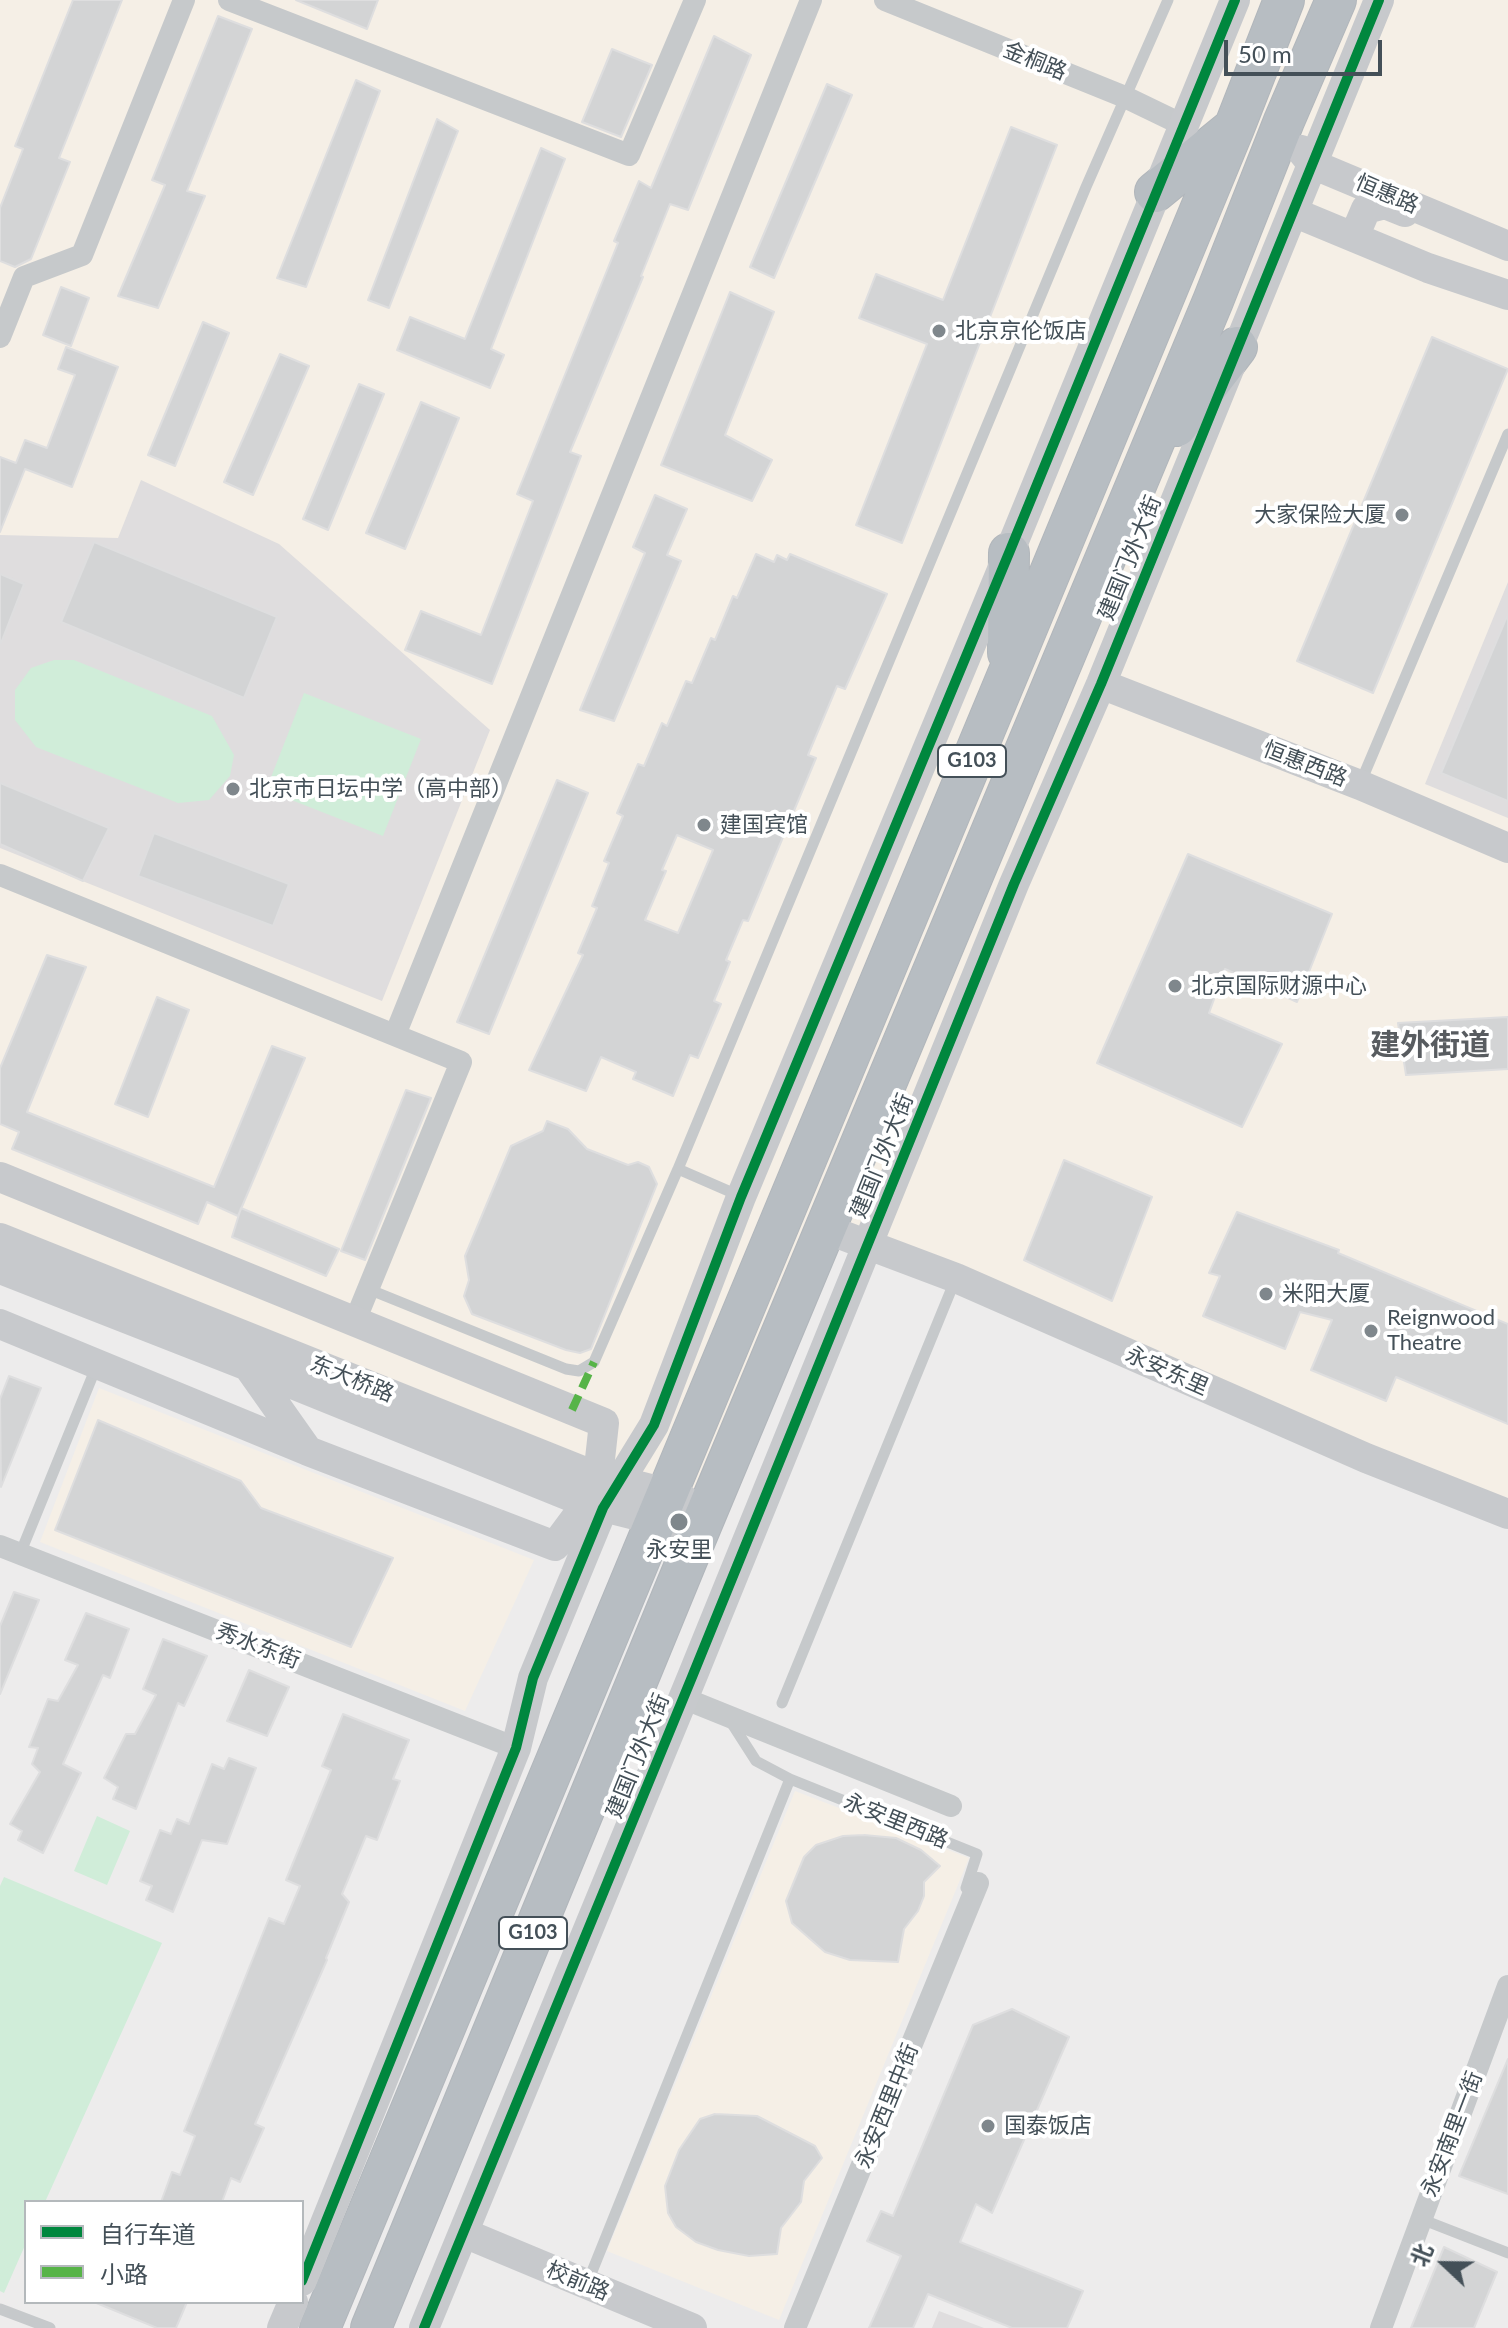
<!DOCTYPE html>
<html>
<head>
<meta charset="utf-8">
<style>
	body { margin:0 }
	#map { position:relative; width:1508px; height:2328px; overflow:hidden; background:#edecec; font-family:Lato,"Noto Sans SC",sans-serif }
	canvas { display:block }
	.legend { position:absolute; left:24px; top:2200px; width:280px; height:104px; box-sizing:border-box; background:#fff; border:2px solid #b4b9bc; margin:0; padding:10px 14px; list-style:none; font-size:24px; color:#445058 }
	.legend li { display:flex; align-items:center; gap:16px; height:40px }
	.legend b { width:40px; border:2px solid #b4b9bc }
	.north { position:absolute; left:1404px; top:2224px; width:80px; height:80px; -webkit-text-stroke:6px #fff; paint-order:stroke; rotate:292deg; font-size:22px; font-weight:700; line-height:32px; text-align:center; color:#445058 }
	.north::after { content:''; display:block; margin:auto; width:28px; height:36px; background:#445058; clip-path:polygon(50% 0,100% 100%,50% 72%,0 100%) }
	.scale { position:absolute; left:1224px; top:40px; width:158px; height:36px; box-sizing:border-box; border:4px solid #445058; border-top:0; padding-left:10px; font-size:24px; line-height:28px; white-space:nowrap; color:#445058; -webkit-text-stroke:6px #fff; paint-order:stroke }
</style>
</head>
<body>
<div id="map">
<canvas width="1508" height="2328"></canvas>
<ul class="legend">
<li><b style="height:10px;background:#00873e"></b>自行车道</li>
<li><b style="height:10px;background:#57b448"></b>小路</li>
</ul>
<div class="north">北</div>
<div class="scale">50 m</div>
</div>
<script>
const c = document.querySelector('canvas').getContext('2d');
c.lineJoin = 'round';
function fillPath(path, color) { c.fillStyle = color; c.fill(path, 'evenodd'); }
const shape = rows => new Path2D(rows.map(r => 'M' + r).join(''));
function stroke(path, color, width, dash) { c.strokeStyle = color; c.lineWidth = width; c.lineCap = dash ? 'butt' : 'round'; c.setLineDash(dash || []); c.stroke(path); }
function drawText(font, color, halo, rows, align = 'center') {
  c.font = font + ' Lato,"Noto Sans SC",sans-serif'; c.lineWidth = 8; c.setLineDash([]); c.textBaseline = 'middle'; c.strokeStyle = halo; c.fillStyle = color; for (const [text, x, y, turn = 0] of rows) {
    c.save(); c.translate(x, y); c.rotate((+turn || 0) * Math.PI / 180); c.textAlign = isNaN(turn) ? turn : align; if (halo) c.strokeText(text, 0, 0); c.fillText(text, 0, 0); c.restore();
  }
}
fillPath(shape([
	[0,0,1508,0,1508,1511,827,1229,693,1527,0,1262],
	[99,1388,534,1560,465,1711,40,1542],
	[795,1791,969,1858,779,2320,607,2251]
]), '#f5efe6');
fillPath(shape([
	[141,480,279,544,490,730,382,1001,0,848,0,535,118,538],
	[1508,582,1508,818,1425,784],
	[939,2311,984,2328,932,2328]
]), '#dfddde');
fillPath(shape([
	[54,660,74,660,212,716,234,755,230,776,209,800,178,803,36,747,15,720,15,690,31,668],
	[304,693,421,739,383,836,266,790],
	[97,1816,130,1831,107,1885,74,1871],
	[4,1877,162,1943,45,2202,26,2202,26,2243,4,2293,0,2291,0,1886]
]), '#d0edd9');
const building = shape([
	[73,0,122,0,59,158,70,162,31,259,15,267,0,261,0,208,23,149,15,146,73,0],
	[296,0,378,0,367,29,296,0],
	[218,16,252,29,187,191,205,196,158,308,118,296,165,185,152,180,218,16],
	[714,36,751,55,688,210,670,204,641,276,643,277,570,452,581,456,492,684,405,650,421,611,481,635,533,501,517,494,618,243,614,241,639,181,651,188,714,36],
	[612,49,652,65,621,137,582,122,612,49],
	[356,80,380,91,306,287,277,278,356,80],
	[827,84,852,95,774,278,750,267,827,84],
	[437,119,458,131,389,308,368,300,437,119],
	[1011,127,1057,145,902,543,856,525,927,344,859,318,876,274,943,300,1011,127],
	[541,148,565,159,491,349,504,355,490,388,397,350,410,317,465,339,541,148],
	[61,287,89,298,71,346,43,335,61,287],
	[730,292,774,312,725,435,772,460,752,501,661,465,730,292],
	[203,322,229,333,175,466,148,455,203,322],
	[1432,337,1508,369,1373,693,1297,661,1432,337],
	[66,347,118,367,72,487,25,469,0,532,0,457,16,463,25,440,47,448,75,375,58,369,66,347],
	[280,354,309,366,253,495,224,482,280,354],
	[359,384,384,394,328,530,303,519,359,384],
	[421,402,459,418,405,549,366,533,421,402],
	[655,495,687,509,667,555,681,561,614,721,580,710,645,553,633,547,655,495],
	[94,542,277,617,244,698,61,622,94,542],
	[756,554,774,562,777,555,787,560,790,554,887,594,845,689,837,686,808,755,816,758,748,921,743,920,726,960,730,962,714,1001,721,1004,698,1058,690,1055,673,1096,633,1079,636,1072,601,1057,586,1091,529,1070,583,955,578,953,597,908,592,906,609,863,604,861,623,816,617,813,638,764,644,766,662,723,667,726,686,681,692,683,711,638,715,640,733,596,737,598,756,554],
	[677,835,713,850,678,933,645,920,666,871,662,870,677,835],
	[0,574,24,584,1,643,0,643,0,574],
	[1508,614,1508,801,1441,773,1508,614],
	[557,780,588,793,489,1034,457,1022,557,780],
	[0,783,109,828,83,881,0,844,0,783],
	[154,833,289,884,273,926,138,876,154,833],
	[1188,854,1332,914,1297,1002,1225,969,1209,1013,1282,1044,1242,1127,1097,1063,1188,854],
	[47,955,86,967,27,1112,214,1187,272,1046,305,1058,238,1216,207,1202,198,1224,12,1149,19,1132,0,1124,0,1068,47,955],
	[157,997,189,1010,148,1117,115,1104,157,997],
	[1508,1017,1508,1069,1406,1075,1398,1023,1508,1017],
	[406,1090,431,1098,365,1260,341,1251,406,1090],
	[547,1121,568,1129,587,1149,628,1165,638,1162,649,1167,657,1184,591,1349,580,1353,566,1350,472,1314,464,1296,469,1280,465,1256,511,1146,543,1131,547,1121],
	[1064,1160,1152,1197,1112,1301,1024,1260,1064,1160],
	[241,1208,339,1249,326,1276,232,1237,241,1208],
	[1237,1212,1339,1250,1338,1253,1508,1324,1508,1424,1396,1377,1386,1401,1311,1370,1332,1320,1300,1312,1285,1349,1203,1316,1220,1276,1209,1273,1237,1212],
	[9,1376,41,1388,1,1487,0,1399,9,1376],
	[98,1420,241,1481,261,1508,393,1558,351,1647,55,1530,98,1420],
	[14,1592,39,1600,0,1694,0,1626,14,1592],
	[86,1613,129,1629,110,1678,103,1675,63,1764,81,1773,43,1853,18,1840,22,1831,10,1824,40,1772,32,1764,38,1748,29,1747,48,1699,58,1701,78,1665,65,1660,86,1613],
	[163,1639,207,1656,184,1706,178,1703,136,1809,113,1799,118,1787,104,1778,126,1734,135,1734,156,1695,143,1689,163,1639],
	[249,1670,289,1687,267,1736,227,1721,249,1670],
	[343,1714,409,1740,393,1779,400,1781,377,1840,366,1836,342,1894,349,1902,326,1958,327,1960,255,2124,264,2128,240,2182,231,2178,222,2202,161,2202,172,2172,180,2175,195,2136,184,2131,269,1918,284,1924,300,1886,286,1880,331,1770,322,1766,343,1714],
	[229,1758,256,1768,227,1844,202,1840,173,1912,146,1900,152,1886,140,1881,160,1830,171,1834,177,1819,189,1824,212,1764,224,1769,229,1758],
	[864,1835,896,1838,921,1850,940,1866,924,1882,924,1896,918,1911,904,1929,898,1962,850,1960,825,1952,792,1923,786,1901,804,1857,816,1845,843,1836,864,1835],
	[1012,2009,1069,2037,992,2213,976,2204,960,2242,1083,2291,1067,2328,1012,2328,928,2294,913,2328,869,2328,901,2256,867,2241,881,2211,893,2216,973,2025,1012,2009],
	[1508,2059,1508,2194,1459,2176,1508,2059],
	[715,2114,757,2116,815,2146,822,2158,804,2181,801,2202,781,2228,777,2254,749,2256,718,2250,696,2242,676,2227,668,2213,665,2186,679,2150,700,2119,715,2114],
	[1444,2247,1497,2272,1474,2328,1411,2328,1444,2247],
	[94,2302,187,2302,176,2328,157,2328,94,2302]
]);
fillPath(building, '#d3d4d5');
stroke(building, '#dededf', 2);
const highway = shape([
	[1155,192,1231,130],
	[1177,426,1237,347],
	[1008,653,1009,553],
	[320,2328,1008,674,1234,128,1284,0],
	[371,2328,696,1538,1213,301,1284,121,1336,0]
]);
stroke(highway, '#b1b6bb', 42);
stroke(shape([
	[1360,784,1508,434],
	[740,1196,678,1169,1086,187,1168,0],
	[368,1289,566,1369,579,1371,594,1362,678,1169],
	[20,1554,97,1365],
	[782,1703,956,1278],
	[731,1722,756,1761,790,1779,977,1854,966,1888],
	[1421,2219,1508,2253],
	[587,2284,790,1779],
	[0,2309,50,2328]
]), '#c6c9cb', 11);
stroke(shape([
	[229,0,629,155,695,0],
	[885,0,1125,97,1183,125],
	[0,337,24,277,82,255,184,0],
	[0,875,461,1062,355,1321],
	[395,1035,811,0],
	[0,1546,516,1748],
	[683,1698,951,1806],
	[795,2328,978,1883],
	[1381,2328,1508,1986]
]), '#c6c9cb', 22);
stroke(shape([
	[1301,150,1312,164,1508,246],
	[1293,212,1428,268,1508,295],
	[1354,237,1366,209,1385,204,1405,212],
	[1101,684,1360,785,1508,848],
	[0,1177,604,1423,598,1477],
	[826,1229,956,1278,1366,1458,1508,1514],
	[0,1238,585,1472,666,1493,684,1500],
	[0,1269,248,1366,587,1503,655,1520,696,1538],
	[0,1324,308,1451,555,1546,587,1503],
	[248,1366,308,1451],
	[464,2233,692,2328],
	[302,2281,516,1748,533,1678,603,1508,654,1425,741,1197,1009,553,1235,0],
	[282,2328,293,2302],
	[424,2328,692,1677,1014,884,1101,684,1379,0]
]), '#c7c9cc', 30);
stroke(highway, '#b7bdc2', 40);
stroke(shape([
	[572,1410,594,1362]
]), '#57b448', 8, [16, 8]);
stroke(shape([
	[302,2281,516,1748,533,1678,603,1508,654,1425,741,1197,1009,553,1235,0],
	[424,2328,692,1677,1014,884,1101,684,1379,0]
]), '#00873e', 10);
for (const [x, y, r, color] of [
	[939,331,8,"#7f878c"],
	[1402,515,8,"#7f878c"],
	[233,789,8,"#7f878c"],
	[704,825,8,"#7f878c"],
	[1175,986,8,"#7f878c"],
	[1266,1294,8,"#7f878c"],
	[1371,1331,8,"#7f878c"],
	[679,1522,10,"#7f878c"],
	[988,2126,8,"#7f878c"]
]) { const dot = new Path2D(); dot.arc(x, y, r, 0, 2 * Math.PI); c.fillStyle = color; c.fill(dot); stroke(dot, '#fff', 3); }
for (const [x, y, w] of [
	[972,761,68],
	[533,1933,68]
]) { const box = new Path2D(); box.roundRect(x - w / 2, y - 16, w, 32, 6); c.fillStyle = '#fff'; c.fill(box); stroke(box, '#445058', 2); }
drawText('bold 20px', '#445058', null, [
	["G103",972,761],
	["G103",533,1933]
]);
drawText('22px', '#445058', '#fff', [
	["金桐路",1035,61,22],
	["恒惠路",1387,194,23],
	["建国门外大街",1130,558,-68],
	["恒惠西路",1305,764,21],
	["建国门外大街",882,1156,-68],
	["永安东里",1167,1371,24],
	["东大桥路",352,1379,22],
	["秀水东街",258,1646,21],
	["建国门外大街",638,1756,-68],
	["永安里西路",896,1821,22],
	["永安西里中街",887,2106,-68],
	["永安南里一街",1452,2134,-69],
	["校前路",578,2281,23]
]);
drawText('22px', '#445058', '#fff', [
	["北京京伦饭店",955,331],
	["大家保险大厦",1386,515,"right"],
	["北京市日坛中学（高中部）",249,789],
	["建国宾馆",720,825],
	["北京国际财源中心",1191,986],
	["米阳大厦",1282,1294],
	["Reignwood",1387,1318],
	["Theatre",1387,1343],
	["永安里",679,1550,"center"],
	["国泰饭店",1004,2126]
], 'left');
drawText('bold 30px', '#585c60', '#fff', [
	["建外街道",1430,1045]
]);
</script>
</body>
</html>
